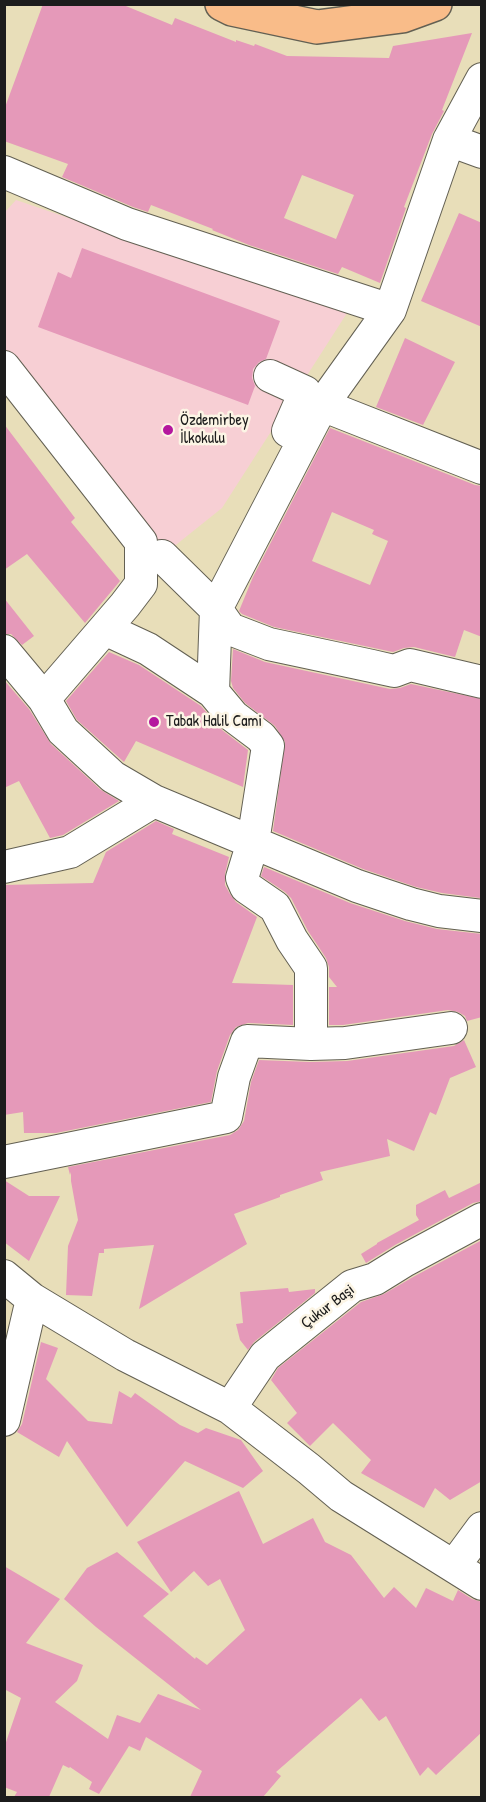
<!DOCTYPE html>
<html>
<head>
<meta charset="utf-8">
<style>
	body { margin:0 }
	#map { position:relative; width:486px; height:1802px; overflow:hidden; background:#e8deb9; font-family:"Patrick Hand",sans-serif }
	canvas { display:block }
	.frame { position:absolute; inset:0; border:6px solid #1c1c1c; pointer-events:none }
</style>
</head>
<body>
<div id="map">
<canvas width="486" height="1802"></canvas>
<div class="frame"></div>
</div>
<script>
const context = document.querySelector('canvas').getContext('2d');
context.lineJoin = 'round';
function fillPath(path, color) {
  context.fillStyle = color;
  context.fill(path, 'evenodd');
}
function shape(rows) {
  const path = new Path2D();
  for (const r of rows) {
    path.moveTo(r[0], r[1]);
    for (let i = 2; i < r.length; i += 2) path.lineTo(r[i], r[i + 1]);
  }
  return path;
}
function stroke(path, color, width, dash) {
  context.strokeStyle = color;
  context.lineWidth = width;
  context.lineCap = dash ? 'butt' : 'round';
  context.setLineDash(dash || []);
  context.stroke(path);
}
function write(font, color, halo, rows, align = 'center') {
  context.font = font + ' "Patrick Hand",sans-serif';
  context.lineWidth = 5;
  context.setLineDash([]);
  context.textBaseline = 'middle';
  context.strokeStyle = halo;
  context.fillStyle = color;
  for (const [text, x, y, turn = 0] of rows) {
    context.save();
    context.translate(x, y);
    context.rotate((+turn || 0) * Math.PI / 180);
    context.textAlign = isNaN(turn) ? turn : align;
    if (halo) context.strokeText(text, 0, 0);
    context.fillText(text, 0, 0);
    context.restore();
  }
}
fillPath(shape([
	[16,200,347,313,222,508,162,556,5,351,5,212]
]), '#f7cfd4');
fillPath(shape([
	[43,4,121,4,172,25,175,18,236,42,236,40,254,46,255,44,287,56,389,58,393,46,472,33,442,110,444,111,432,134,404,207,406,208,380,283,342,267,338,274,249,245,212,230,213,229,151,205,148,212,133,207,62,177,68,164,4,141,4,110],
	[302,175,354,195,336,239,284,218],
	[459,213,482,223,482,327,421,301],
	[82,248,280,321,266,359,259,362,253,369,252,378,255,386,248,405,38,327,58,272,71,278],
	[405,338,455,362,423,425,376,407],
	[4,424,75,518,71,522,120,581,85,623,27,554,4,570],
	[330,428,475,485,482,486,482,637,464,630,455,657,414,647,404,648,393,652,274,627,242,614,239,611,253,577],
	[332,512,374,530,372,534,388,541,370,585,312,561],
	[4,598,34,636,22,645,11,634,4,634],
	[233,649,265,662,390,689,400,688,411,684,482,699,482,889,480,898,442,893,416,887,363,869,273,831,285,742,275,726,245,703,233,688,231,681],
	[109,652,139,665,201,706,222,730,248,750,243,787,136,741,124,762,77,720,66,701],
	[4,680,29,709,51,744,101,790,119,801,63,835,50,838,19,781,4,788],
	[156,821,174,829,172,834,229,857,225,874,225,885,230,894,236,902,257,917,232,983,293,985,293,1025,248,1023,236,1027,230,1035,217,1071,211,1102,56,1133,24,1133,23,1112,4,1115,4,885,93,883,106,852],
	[264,867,350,903,405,921,437,929,482,934,482,1017,467,1021,465,1016,458,1012,448,1010,343,1025,329,1025,329,987,337,987,329,977,329,967,326,958,308,931,291,898,285,892,261,876],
	[464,1040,476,1067,450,1078,436,1115,430,1112,414,1151,387,1139,390,1156,320,1172,323,1180,280,1195,280,1197,234,1214,247,1244,139,1309,154,1245,104,1249,104,1253,99,1253,92,1296,66,1295,68,1246,78,1220,71,1181,71,1172,70,1175,68,1167,230,1135,238,1130,244,1121,251,1082,259,1060,310,1062,347,1061,454,1046],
	[4,1180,29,1196,60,1196,29,1261,4,1242],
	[482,1182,482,1201,473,1203,395,1245,366,1263,361,1254,377,1244,377,1243,419,1220,416,1215,416,1205,445,1190,449,1198],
	[482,1240,482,1481,450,1500,435,1488,424,1508,361,1473,371,1460,333,1423,310,1446,287,1423,297,1413,271,1380,278,1368,361,1302,384,1294,413,1277],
	[288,1288,289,1292,315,1289,315,1293,254,1342,248,1350,240,1340,236,1324,243,1323,240,1292],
	[41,1342,58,1348,46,1379,88,1421,112,1424,119,1391,131,1398,135,1393,180,1425,198,1433,206,1428,241,1440,263,1471,243,1488,185,1461,127,1527,67,1441,59,1457,17,1432,22,1424],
	[239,1491,263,1544,313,1518,325,1542,351,1555,384,1598,394,1587,416,1608,426,1588,453,1601,458,1590,472,1599,482,1602,482,1732,436,1775,428,1767,420,1776,386,1716,379,1721,361,1698,276,1772,281,1776,263,1797,190,1797,202,1771,146,1737,140,1751,129,1746,99,1794,89,1789,92,1782,70,1767,69,1768,63,1765,49,1797,14,1797,17,1792,4,1787,4,1748,21,1698,4,1689,4,1566,60,1599,26,1643,83,1665,77,1681,55,1702,108,1739,117,1715,140,1723,158,1694,201,1710,96,1627,64,1599,87,1568,117,1552,169,1594,143,1616,195,1659,196,1657,207,1665,245,1630,220,1579,208,1586,194,1571,171,1592,137,1542]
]), '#e599b9');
const minor = shape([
	[449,140,482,152],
	[4,172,127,224,390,310],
	[4,367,141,542,141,584,125,605,44,699],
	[270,376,305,392,288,431],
	[322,405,482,468],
	[162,556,216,609,230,629,269,644,372,666,394,671,410,665,482,682],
	[105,629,148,649,213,692,233,716,261,737,268,746,253,842,242,878,246,887,275,907,292,940,311,968,311,1044],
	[4,651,44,699,63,731,113,777,154,801,357,886,411,904,439,911,482,916],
	[213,692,216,609,322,405,390,310,449,140,482,79],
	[4,867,70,852,154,801],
	[4,1162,226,1117,234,1077,247,1041,311,1044,345,1043,451,1028],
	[4,1276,32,1299,125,1355,230,1408,309,1469,341,1496,482,1584],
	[230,1408,265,1356,352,1286,375,1279,404,1261,482,1219],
	[4,1420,32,1299],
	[454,1566,482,1528]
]);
const major = shape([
	[222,4,232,9,317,27,402,16,435,4]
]);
stroke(minor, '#636053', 34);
stroke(major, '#636053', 36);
stroke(minor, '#fff', 32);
stroke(major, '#f9bc89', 33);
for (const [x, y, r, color] of [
	[168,430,6,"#b5179e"],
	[154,722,6,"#b5179e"]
]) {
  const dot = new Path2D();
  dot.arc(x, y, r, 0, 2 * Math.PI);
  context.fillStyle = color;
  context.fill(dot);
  stroke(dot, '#fcf5e5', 2);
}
write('16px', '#1c1c1c', '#fcf5e5', [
	["Özdemirbey",180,421],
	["İlkokulu",180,439],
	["Tabak Halil Cami",166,722]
], 'left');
write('16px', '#1c1c1c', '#fcf5e5', [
	["Çukur Başi",328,1307,-37]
]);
</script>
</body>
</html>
